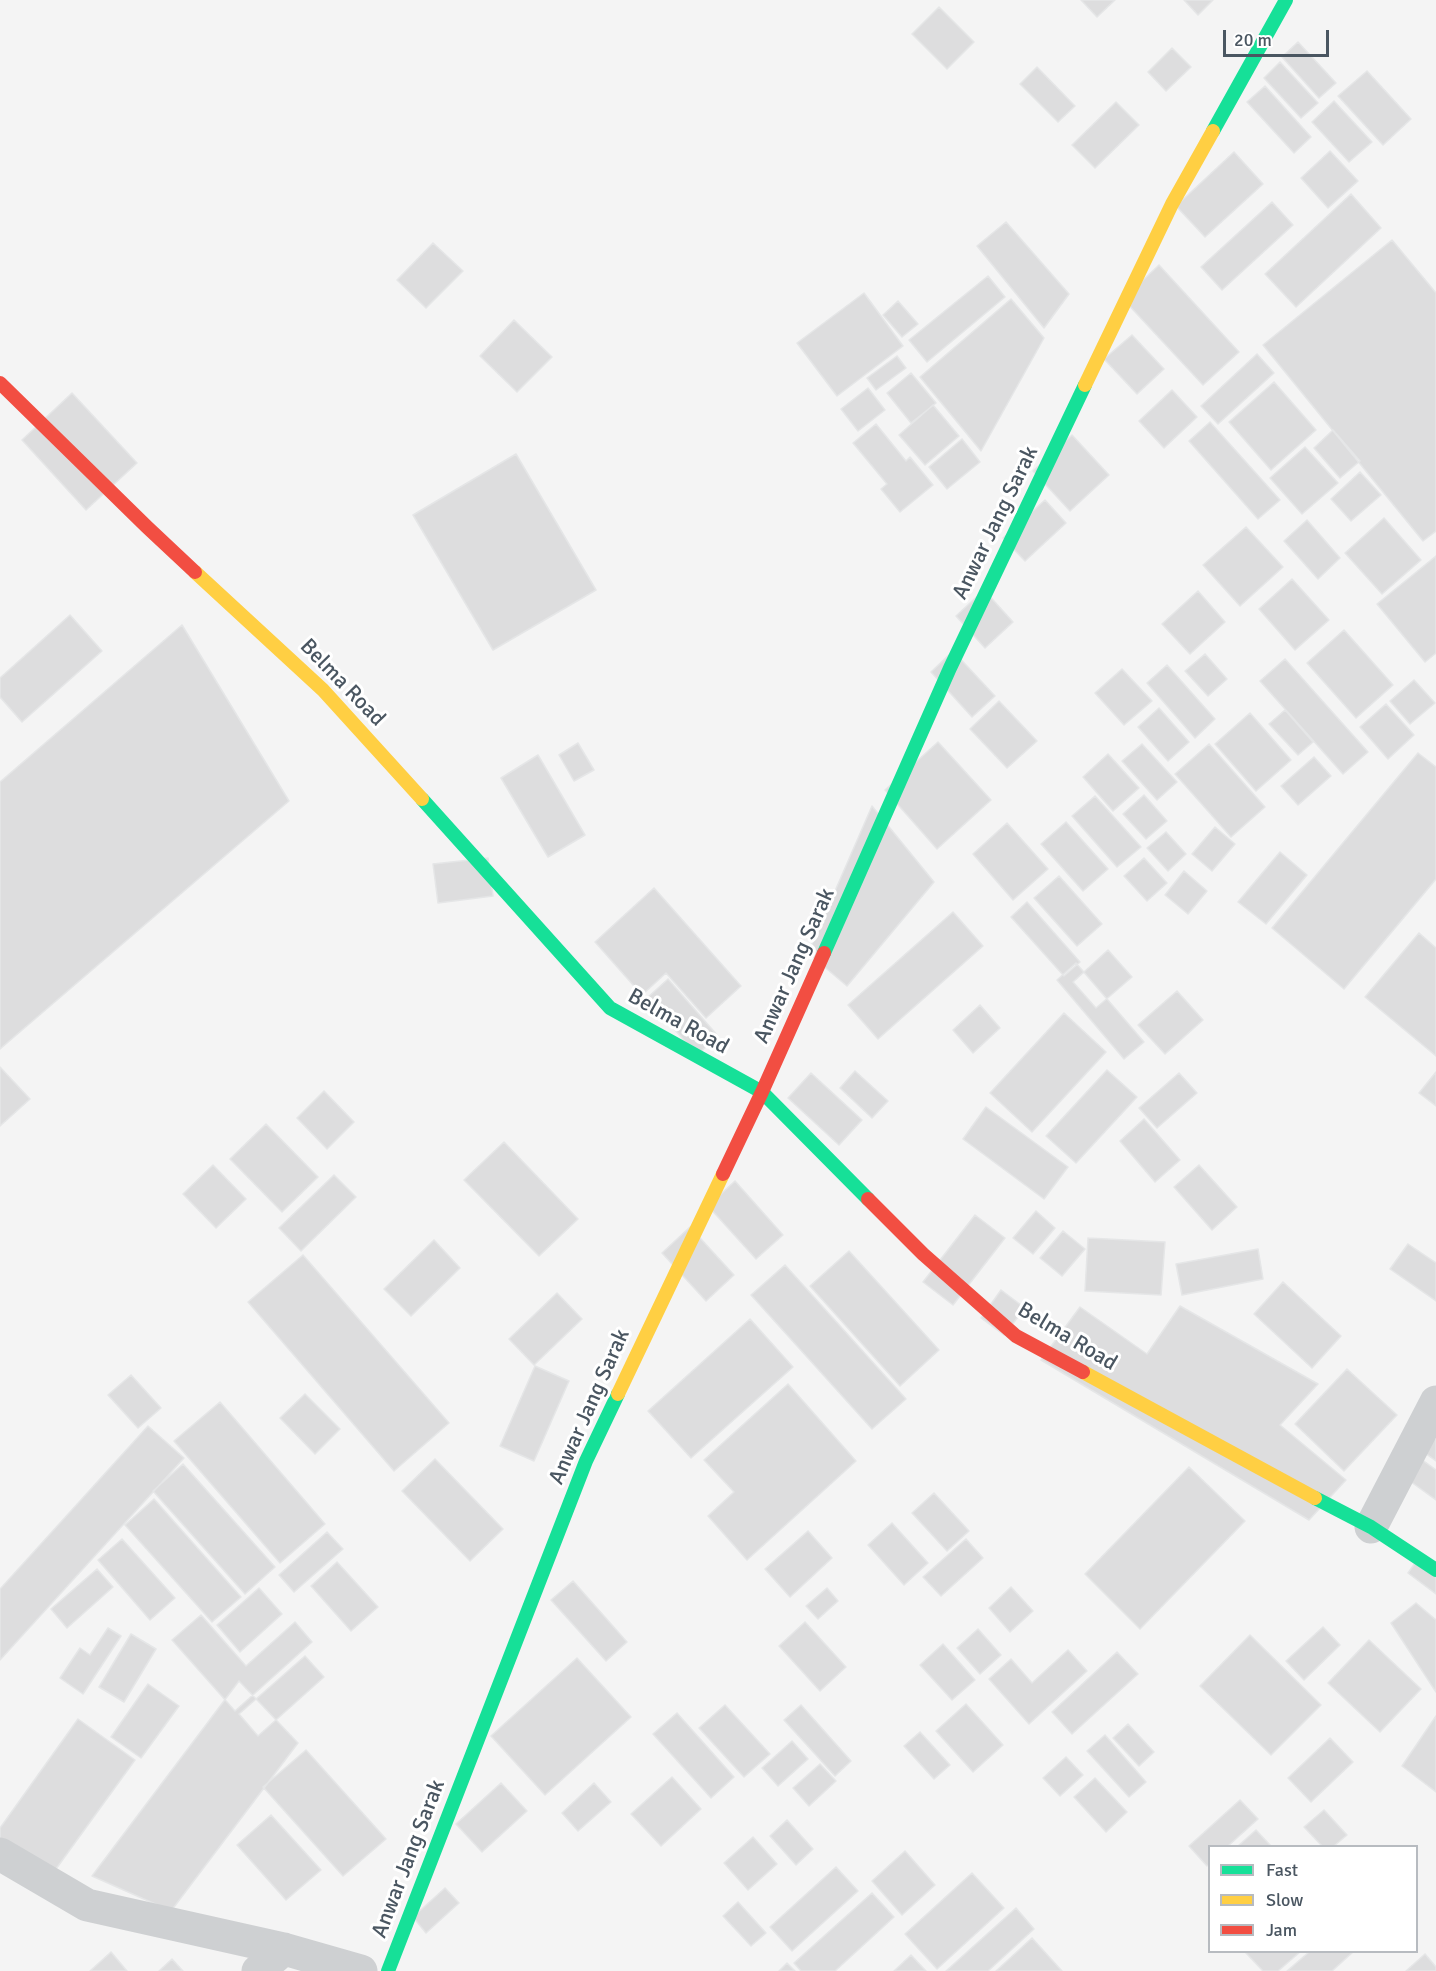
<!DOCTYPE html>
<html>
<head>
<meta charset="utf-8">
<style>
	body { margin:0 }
	#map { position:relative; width:1436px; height:1971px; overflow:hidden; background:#f4f4f4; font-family:Signika,sans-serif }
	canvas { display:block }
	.legend { position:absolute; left:1208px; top:1845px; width:210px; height:108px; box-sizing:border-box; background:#fff; border:2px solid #b7bbc0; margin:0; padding:8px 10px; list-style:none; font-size:18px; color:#4a5661 }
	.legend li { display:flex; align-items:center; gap:12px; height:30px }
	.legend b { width:30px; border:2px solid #b7bbc0 }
	.scale { position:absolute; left:1223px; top:30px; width:106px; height:27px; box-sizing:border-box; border:3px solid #4a5661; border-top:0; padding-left:8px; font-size:18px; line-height:21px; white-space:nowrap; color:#4a5661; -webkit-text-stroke:4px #fff; paint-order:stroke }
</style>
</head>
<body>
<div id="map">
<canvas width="1436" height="1971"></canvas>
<ul class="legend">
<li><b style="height:8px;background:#16e098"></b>Fast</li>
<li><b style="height:8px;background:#ffcf43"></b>Slow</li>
<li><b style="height:8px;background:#f24e42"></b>Jam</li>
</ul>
<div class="scale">20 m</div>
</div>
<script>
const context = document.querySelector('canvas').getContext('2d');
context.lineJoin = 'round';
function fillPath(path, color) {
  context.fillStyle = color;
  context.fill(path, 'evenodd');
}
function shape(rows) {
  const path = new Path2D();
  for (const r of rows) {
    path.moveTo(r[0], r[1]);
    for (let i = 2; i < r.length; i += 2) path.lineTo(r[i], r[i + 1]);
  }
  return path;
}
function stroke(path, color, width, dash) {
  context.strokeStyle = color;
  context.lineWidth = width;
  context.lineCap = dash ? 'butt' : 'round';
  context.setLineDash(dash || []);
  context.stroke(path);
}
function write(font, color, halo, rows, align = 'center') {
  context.font = font + ' Signika,sans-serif';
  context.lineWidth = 6;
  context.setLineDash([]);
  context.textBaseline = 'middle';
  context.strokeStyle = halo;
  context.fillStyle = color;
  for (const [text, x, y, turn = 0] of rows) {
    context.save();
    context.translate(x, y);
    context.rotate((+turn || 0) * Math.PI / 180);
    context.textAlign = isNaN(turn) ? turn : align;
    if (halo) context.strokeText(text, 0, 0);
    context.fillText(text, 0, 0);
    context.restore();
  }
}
const building = shape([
	[1081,0,1115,0,1097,17,1081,0],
	[1184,0,1213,0,1198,15,1184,0],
	[939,7,974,42,947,69,912,34,939,7],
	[1298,42,1336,83,1319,98,1282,57,1298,42],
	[1172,48,1191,67,1166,91,1148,72,1172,48],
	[1280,62,1318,103,1301,118,1264,78,1280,62],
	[1037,67,1075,106,1058,122,1020,84,1037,67],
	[1367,71,1411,119,1383,145,1338,96,1367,71],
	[1265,86,1311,137,1294,153,1247,102,1265,86],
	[1334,101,1372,142,1349,162,1312,122,1334,101],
	[1116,102,1139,125,1095,168,1072,145,1116,102],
	[1330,151,1358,181,1328,208,1301,178,1330,151],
	[1234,152,1263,184,1205,237,1176,206,1234,152],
	[1351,194,1381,228,1296,307,1265,274,1351,194],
	[1272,202,1293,225,1222,290,1201,267,1272,202],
	[1006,222,1069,294,1044,328,977,246,1006,222],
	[1392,240,1436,293,1436,531,1423,541,1263,345,1392,240],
	[433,243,463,271,426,308,397,280,433,243],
	[1159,265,1239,352,1203,385,1123,299,1159,265],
	[988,276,1005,297,927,362,909,340,988,276],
	[864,293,903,346,837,396,797,343,864,293],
	[1011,299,1044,338,981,451,920,377,1011,299],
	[898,301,918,324,902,337,883,315,898,301],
	[514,320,552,357,517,392,480,356,514,320],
	[1132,335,1164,369,1137,394,1104,359,1132,335],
	[1257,354,1274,373,1218,424,1201,406,1257,354],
	[897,356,906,368,876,390,867,378,897,356],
	[911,373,936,403,911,423,887,393,911,373],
	[1274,382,1316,430,1271,470,1229,422,1274,382],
	[868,388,885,410,858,431,841,409,868,388],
	[1172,390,1197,417,1164,448,1139,421,1172,390],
	[72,393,137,463,86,510,22,440,72,393],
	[933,405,959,436,925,465,899,435,933,405],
	[1210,422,1280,500,1258,519,1189,441,1210,422],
	[876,424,906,461,910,457,933,485,900,512,881,489,887,484,853,443,876,424],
	[1333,430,1360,461,1340,478,1314,448,1333,430],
	[1072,435,1109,475,1070,511,1033,471,1072,435],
	[962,439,980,462,947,489,929,467,962,439],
	[1305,447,1338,483,1302,514,1270,478,1305,447],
	[516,454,596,590,493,650,413,515,516,454],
	[1360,472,1381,495,1351,521,1331,499,1360,472],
	[1045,500,1066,523,1025,561,1003,538,1045,500],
	[1384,518,1421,560,1382,594,1345,553,1384,518],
	[1307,520,1340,558,1318,579,1284,541,1307,520],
	[1246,527,1283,567,1240,606,1203,565,1246,527],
	[1436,556,1436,653,1425,662,1377,604,1436,556],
	[1292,579,1329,620,1295,650,1259,609,1292,579],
	[984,590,1013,622,985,648,956,616,984,590],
	[1198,591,1225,622,1190,654,1162,624,1198,591],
	[70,615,102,651,22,722,0,697,0,678,70,615],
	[182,625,289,801,0,1049,0,782,182,625],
	[1344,630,1393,685,1356,718,1307,663,1344,630],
	[953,651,995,696,972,717,931,672,953,651],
	[1205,654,1227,679,1208,696,1185,671,1205,654],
	[1285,659,1368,752,1343,774,1260,681,1285,659],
	[1167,665,1215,719,1195,738,1147,683,1167,665],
	[1122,669,1152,701,1124,725,1095,693,1122,669],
	[1414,680,1435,703,1410,724,1390,701,1414,680],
	[999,701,1037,741,1007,768,970,729,999,701],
	[1386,704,1414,735,1388,759,1360,727,1386,704],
	[1159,708,1189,742,1168,761,1138,727,1159,708],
	[1285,710,1313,742,1298,755,1269,724,1285,710],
	[1250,713,1291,760,1256,791,1215,744,1250,713],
	[938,742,991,800,937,849,885,790,938,742],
	[578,743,594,770,574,781,559,755,578,743],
	[1142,744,1177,782,1157,800,1122,761,1142,744],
	[1209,744,1265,807,1231,837,1175,774,1209,744],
	[1418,753,1436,767,1436,879,1344,989,1272,928,1418,753],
	[1108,754,1139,788,1113,811,1083,777,1108,754],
	[538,755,585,835,548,857,501,778,538,755],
	[1314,757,1331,776,1298,805,1281,786,1314,757],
	[1144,795,1167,821,1146,839,1123,814,1144,795],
	[1095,796,1141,847,1117,867,1072,816,1095,796],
	[872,806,934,882,847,986,808,953,872,806],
	[1066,822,1108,869,1083,891,1041,844,1066,822],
	[1007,823,1048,869,1013,900,973,854,1007,823],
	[1215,827,1235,844,1212,871,1192,854,1215,827],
	[1166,832,1186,854,1168,871,1147,848,1166,832],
	[1280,852,1307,875,1266,924,1238,902,1280,852],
	[488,858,493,896,438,903,433,864,488,858],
	[1144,858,1167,883,1147,901,1124,876,1144,858],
	[1184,871,1207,891,1188,914,1165,895,1184,871],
	[1059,876,1102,924,1077,946,1034,898,1059,876],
	[654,888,741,986,706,1018,666,973,642,995,595,942,654,888],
	[1027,902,1080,962,1064,976,1011,917,1027,902],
	[953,912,983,946,878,1039,848,1005,953,912],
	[1419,933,1436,948,1436,1056,1365,997,1419,933],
	[1108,950,1132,977,1096,1008,1073,982,1108,950],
	[1076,963,1144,1042,1124,1059,1057,980,1076,963],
	[668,979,718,1036,697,1055,647,998,668,979],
	[1177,991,1203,1020,1165,1054,1138,1025,1177,991],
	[980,1005,1000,1028,973,1053,953,1030,980,1005],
	[1064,1013,1106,1052,1032,1132,990,1093,1064,1013],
	[0,1067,30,1099,0,1126,0,1067],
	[1107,1070,1137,1097,1076,1163,1046,1136,1107,1070],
	[855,1071,888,1101,872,1118,840,1088,855,1071],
	[1436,1072,1436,1106,1419,1093,1436,1072],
	[811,1073,862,1120,839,1145,788,1098,811,1073],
	[1179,1073,1197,1093,1157,1128,1139,1108,1179,1073],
	[324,1091,354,1122,327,1149,297,1118,324,1091],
	[986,1107,1068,1167,1044,1199,963,1139,986,1107],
	[1144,1119,1180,1160,1155,1182,1120,1141,1144,1119],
	[266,1124,318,1177,282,1212,230,1159,266,1124],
	[504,1142,578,1219,539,1256,464,1180,504,1142],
	[213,1165,246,1199,216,1228,183,1194,213,1165],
	[1199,1165,1237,1207,1212,1230,1174,1187,1199,1165],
	[334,1175,356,1197,301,1251,279,1228,334,1175],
	[735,1181,783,1235,756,1259,708,1206,735,1181],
	[1036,1211,1055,1228,1033,1254,1013,1238,1036,1211],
	[975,1215,1005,1238,953,1305,923,1282,975,1215],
	[690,1227,734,1275,706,1301,662,1253,690,1227],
	[1063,1231,1085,1249,1062,1276,1040,1258,1063,1231],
	[1088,1238,1165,1242,1161,1295,1085,1291,1088,1238],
	[434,1240,460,1268,411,1316,384,1289,434,1240],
	[1408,1244,1436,1263,1436,1301,1390,1269,1408,1244],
	[1258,1249,1263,1279,1182,1295,1176,1264,1258,1249],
	[849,1251,939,1350,900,1386,810,1286,849,1251],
	[303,1255,449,1423,394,1471,248,1302,303,1255],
	[785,1265,906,1399,872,1429,751,1295,785,1265],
	[1283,1282,1341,1336,1312,1368,1254,1314,1283,1282],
	[1001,1290,1025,1308,1004,1335,981,1318,1001,1290],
	[557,1293,582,1319,534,1365,509,1339,557,1293],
	[1180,1306,1318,1384,1280,1425,1346,1480,1309,1520,1041,1360,1080,1307,1147,1354,1180,1306],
	[750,1319,793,1367,691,1458,648,1411,750,1319],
	[535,1366,569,1381,534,1461,500,1446,535,1366],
	[1347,1369,1397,1415,1344,1471,1295,1424,1347,1369],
	[131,1375,161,1408,138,1428,108,1395,131,1375],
	[788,1384,856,1461,747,1560,708,1516,734,1492,704,1460,788,1384],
	[305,1394,340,1429,315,1454,280,1418,305,1394],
	[220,1402,325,1524,280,1563,174,1441,220,1402],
	[148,1426,184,1458,0,1660,0,1589,148,1426],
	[1428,1434,1436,1440,1436,1461,1418,1448,1428,1434],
	[1414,1454,1436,1470,1436,1500,1400,1474,1414,1454],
	[435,1459,503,1529,470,1561,402,1491,435,1459],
	[183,1464,275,1567,245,1594,153,1491,183,1464],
	[1189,1467,1245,1521,1140,1629,1085,1574,1189,1467],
	[934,1493,969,1531,947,1551,912,1513,934,1493],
	[154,1499,241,1597,212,1622,125,1525,154,1499],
	[892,1523,928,1563,904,1585,868,1545,892,1523],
	[808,1531,832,1558,790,1597,765,1569,808,1531],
	[327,1532,343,1549,294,1592,279,1575,327,1532],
	[122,1539,175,1598,150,1620,98,1560,122,1539],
	[966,1539,983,1558,941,1596,923,1577,966,1539],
	[1420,1556,1436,1568,1436,1594,1408,1573,1420,1556],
	[337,1562,378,1607,351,1631,311,1586,337,1562],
	[97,1569,113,1587,67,1628,51,1609,97,1569],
	[573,1581,627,1642,606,1661,551,1600,573,1581],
	[1011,1587,1033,1611,1010,1632,989,1608,1011,1587],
	[259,1588,282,1614,240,1652,217,1625,259,1588],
	[827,1588,838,1601,818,1619,806,1606,827,1588],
	[1416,1603,1436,1620,1436,1692,1391,1623,1416,1603],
	[201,1615,246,1666,295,1622,312,1642,235,1711,172,1640,201,1615],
	[805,1622,846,1667,820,1691,779,1646,805,1622],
	[1323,1627,1340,1645,1304,1680,1286,1661,1323,1627],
	[108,1628,121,1636,83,1694,60,1678,80,1648,90,1655,108,1628],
	[978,1629,1001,1655,980,1674,957,1648,978,1629],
	[131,1634,156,1649,124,1702,99,1687,131,1634],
	[1250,1635,1321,1705,1271,1755,1200,1686,1250,1635],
	[1369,1640,1421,1689,1380,1732,1328,1683,1369,1640],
	[943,1644,975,1680,952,1700,920,1665,943,1644],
	[1068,1650,1087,1671,1029,1724,989,1679,1011,1659,1032,1683,1068,1650],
	[1117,1652,1138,1674,1072,1734,1052,1712,1117,1652],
	[305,1656,324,1677,258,1736,239,1714,305,1656],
	[577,1658,631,1717,545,1795,491,1736,577,1658],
	[239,1681,298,1743,171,1911,92,1876,239,1681],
	[148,1684,179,1706,141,1758,111,1737,148,1684],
	[966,1704,1003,1745,973,1772,936,1731,966,1704],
	[725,1705,770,1754,744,1777,699,1728,725,1705],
	[801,1705,851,1761,835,1776,784,1720,801,1705],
	[677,1713,734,1777,711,1798,653,1734,677,1713],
	[1436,1716,1436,1792,1402,1766,1436,1716],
	[78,1719,135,1760,48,1880,0,1846,0,1828,78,1719],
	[1128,1724,1154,1752,1139,1766,1113,1738,1128,1724],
	[920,1732,950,1765,934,1779,904,1746,920,1732],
	[1105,1735,1146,1782,1129,1797,1087,1751,1105,1735],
	[1330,1738,1353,1762,1311,1802,1288,1778,1330,1738],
	[792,1741,808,1759,778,1786,762,1768,792,1741],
	[306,1750,386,1839,343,1876,263,1787,306,1750],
	[1066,1757,1083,1775,1060,1796,1043,1778,1066,1757],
	[820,1764,836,1781,809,1806,793,1788,820,1764],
	[672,1777,701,1809,661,1846,631,1814,672,1777],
	[1095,1778,1127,1812,1106,1832,1074,1797,1095,1778],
	[501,1783,527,1811,482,1852,456,1824,501,1783],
	[594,1783,611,1802,578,1831,562,1813,594,1783],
	[1240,1800,1258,1819,1228,1846,1210,1846,1210,1864,1207,1866,1189,1846,1240,1800],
	[1324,1810,1347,1835,1334,1846,1322,1846,1304,1827,1324,1810],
	[271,1815,321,1870,286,1900,237,1845,271,1815],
	[787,1820,813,1849,796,1865,770,1836,787,1820],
	[1256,1830,1271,1846,1238,1846,1256,1830],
	[753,1837,777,1864,748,1890,724,1863,753,1837],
	[905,1851,935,1885,902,1915,872,1881,905,1851],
	[836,1867,858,1891,792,1951,770,1927,836,1867],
	[972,1873,1004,1908,937,1969,905,1934,972,1873],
	[445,1888,459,1903,426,1933,413,1917,445,1888],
	[872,1893,894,1917,835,1971,801,1971,794,1963,872,1893],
	[738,1902,766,1933,751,1946,723,1916,738,1902],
	[1016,1908,1034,1929,988,1971,946,1971,1016,1908],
	[1032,1938,1062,1971,996,1971,1032,1938],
	[111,1952,127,1971,90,1971,111,1952],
	[1245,1952,1300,1952,1278,1971,1263,1971,1245,1952],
	[1309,1952,1353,1952,1332,1971,1287,1971,1309,1952],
	[1425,1954,1436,1967,1436,1971,1406,1971,1425,1954],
	[911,1955,926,1971,894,1971,911,1955],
	[172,1959,183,1971,159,1971,172,1959],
	[787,1963,795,1971,779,1971,787,1963]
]);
fillPath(building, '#ddddde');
stroke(building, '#e5e6e7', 1.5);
stroke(shape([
	[1371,1527,1436,1402],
	[0,1854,87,1905,284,1949,361,1971],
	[258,1971,284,1949]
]), '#ced0d2', 33);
stroke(shape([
	[1213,131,1286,0],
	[422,799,610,1008,762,1092,868,1199],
	[824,953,950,668,1085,385],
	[1315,1498,1371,1527,1436,1570],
	[388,1971,586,1461,618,1394]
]), '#16e098', 14);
stroke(shape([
	[1085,385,1172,204,1213,131],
	[195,572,323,690,422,799],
	[1083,1372,1315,1498],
	[618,1394,723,1174]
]), '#ffcf43', 14);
stroke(shape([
	[0,383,147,527,195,572],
	[723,1174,762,1092,824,953],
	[868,1199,923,1254,1016,1336,1083,1372]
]), '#f24e42', 14);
write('22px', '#4a5661', '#fff', [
	["Anwar Jang Sarak",996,523,-64],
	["Belma Road",342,683,46],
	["Anwar Jang Sarak",795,966,-66],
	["Belma Road",678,1022,29],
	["Belma Road",1067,1337,31],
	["Anwar Jang Sarak",590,1407,-66],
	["Anwar Jang Sarak",409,1859,-69]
]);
</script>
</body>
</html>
